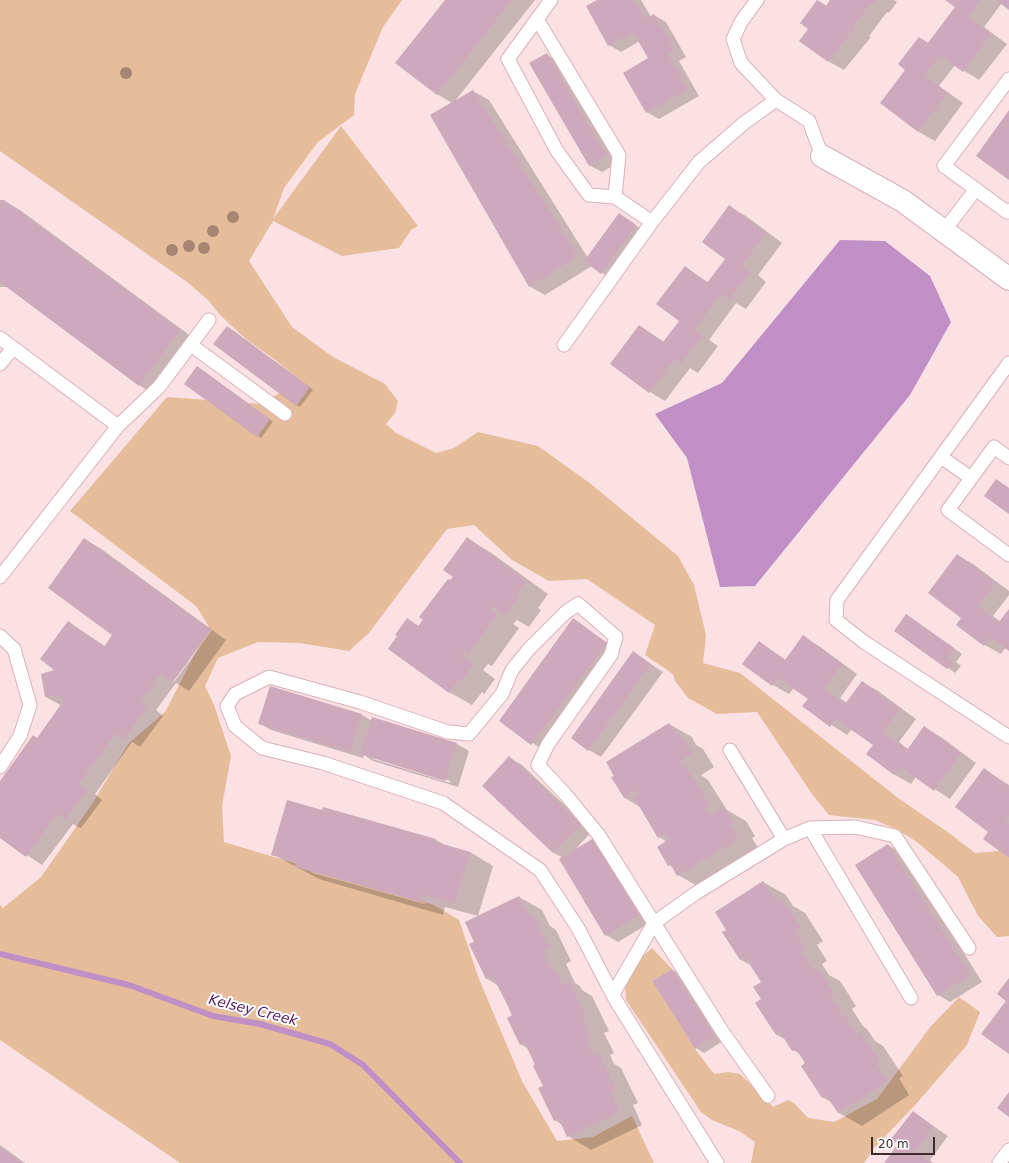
<!DOCTYPE html>
<html>
<head>
<meta charset="utf-8">
<style>
	body { margin:0 }
	#map { position:relative; width:1009px; height:1163px; overflow:hidden; background:#fbe1e3; font-family:"DejaVu Sans",sans-serif }
	canvas { display:block }
	.scale { position:absolute; left:871px; top:1137px; width:64px; height:18px; box-sizing:border-box; border:2px solid #3b2b2c; border-top:0; padding-left:5px; font-size:12px; line-height:14px; white-space:nowrap; color:#3b2b2c; -webkit-text-stroke:3px #fff; paint-order:stroke }
</style>
</head>
<body>
<div id="map">
<canvas width="1009" height="1163"></canvas>
<div class="scale">20 m</div>
</div>
<script>
const context = document.querySelector('canvas').getContext('2d');
context.lineJoin = 'round';
function fillPath(path, color) {
  context.fillStyle = color;
  context.fill(path, 'evenodd');
}
function shape(rows) {
  const path = new Path2D();
  for (const r of rows) {
    path.moveTo(r[0], r[1]);
    for (let i = 2; i < r.length; i += 2) path.lineTo(r[i], r[i + 1]);
  }
  return path;
}
function stroke(path, color, width, dash) {
  context.strokeStyle = color;
  context.lineWidth = width;
  context.lineCap = dash ? 'butt' : 'round';
  context.setLineDash(dash || []);
  context.stroke(path);
}
function write(font, color, halo, rows, align = 'center') {
  context.font = font + ' "DejaVu Sans",sans-serif';
  context.lineWidth = 4;
  context.setLineDash([]);
  context.textBaseline = 'middle';
  context.strokeStyle = halo;
  context.fillStyle = color;
  for (const [text, x, y, turn = 0] of rows) {
    context.save();
    context.translate(x, y);
    context.rotate((+turn || 0) * Math.PI / 180);
    context.textAlign = isNaN(turn) ? turn : align;
    if (halo) context.strokeText(text, 0, 0);
    context.fillText(text, 0, 0);
    context.restore();
  }
}
fillPath(shape([
	[0,0,402,0,383,27,355,94,354,115,318,142,284,188,273,219,341,126,418,226,411,230,399,248,342,256,273,221,249,261,292,327,333,357,385,384,398,401,395,413,386,424,396,433,436,453,454,448,478,432,538,446,591,484,678,556,694,585,706,635,703,663,740,673,898,798,949,833,975,853,1000,851,1009,858,1009,936,997,937,978,916,958,877,917,842,898,830,875,820,829,815,812,794,757,712,717,714,688,698,675,681,673,674,645,655,655,625,587,579,549,581,512,560,474,525,447,529,369,633,349,651,299,643,258,642,218,658,205,686,214,705,231,756,222,806,224,842,434,905,459,920,479,979,522,1081,557,1141,593,1137,632,1116,654,1163,180,1163,0,1040,0,905,3,908,41,877,92,804,128,744,165,712,209,627,196,606,70,511,167,397,262,404,300,380,274,359,247,340,221,316,208,300,187,282,0,151],
	[652,948,672,969,652,981,695,1049,714,1074,728,1072,740,1074,773,1107,788,1100,795,1104,808,1118,834,1122,877,1099,931,1026,959,997,980,1012,967,1045,916,1104,874,1148,864,1163,751,1163,755,1142,739,1131,712,1120,701,1112,626,1000,625,985,642,957]
]), '#e6bd9b');
fillPath(shape([
	[840,240,885,241,930,276,951,322,910,395,755,586,720,587,687,458,655,414,722,383]
]), '#bf8fc6');
fillPath(shape([
	[446,0,535,0,455,101,473,91,489,100,588,258,627,219,644,231,610,278,592,266,545,295,529,286,452,103,437,94],
	[599,0,641,0,651,17,654,15,666,22,686,57,679,61,699,96,659,119,647,112,650,58,640,41,621,52,609,45],
	[831,0,894,0,897,2,889,13,887,12,869,36,871,37,844,70,828,61,809,29,818,1,827,6],
	[947,0,1009,0,1009,8,1002,3,984,27,1007,44,979,80,955,65,939,86,963,103,935,141,919,132,881,103,907,70,919,38,928,43,956,7],
	[547,55,559,62,618,163,602,172,589,165],
	[0,201,4,201,20,210,196,340,155,395,139,385,7,287,0,287],
	[730,207,746,216,782,243,758,275,766,282,746,309,736,303,709,340,718,346,698,373,690,368,665,401,650,392,640,326,664,342,680,321,685,267,709,283,727,259],
	[231,329,313,390,300,407,297,405],
	[201,370,273,422,261,438,185,384],
	[84,539,100,548,211,629,172,682,174,682,212,630,226,640,189,691,176,683,156,710,163,716,140,747,132,742,95,794,102,800,81,828,73,824,42,865,0,837,0,782,37,739,62,706,46,697,57,670,68,622,105,646,114,634],
	[468,539,490,552,548,594,538,608,541,610,529,627,517,620,513,624,519,628,492,666,488,664,483,670,495,679,484,694,482,692,472,705,449,692,407,619,419,626,454,576],
	[957,555,973,564,1009,591,1009,595,993,616,1001,622,1009,611,1009,650,1006,647,1001,654,985,645,963,618],
	[573,620,618,650,544,751,500,720],
	[914,620,962,654,956,662,961,666,955,673,895,631],
	[803,637,819,646,857,674,840,698,847,703,862,682,878,691,916,719,899,742,908,749,925,728,941,737,976,763,950,799,916,777,911,784,895,775,867,754,874,745,852,729,847,735,803,706,809,699,794,688,789,694,773,685,759,642,786,660],
	[634,653,663,672,601,757,589,750],
	[270,687,362,715,372,721,372,718,457,744,469,751,458,787,373,761,364,755,363,758,271,730,259,723],
	[373,757,450,781,450,783,373,759],
	[669,724,692,737,696,745,703,749,714,767,701,775,708,780,727,810,746,821,755,836,752,838,761,852,701,888,678,875,674,868,669,865,667,842,659,837,640,807,625,798,613,778],
	[510,758,522,765,592,831,574,851,594,840,651,922,618,942,606,935,563,858,554,853,483,786],
	[984,769,1009,785,1009,857,990,832],
	[324,808,436,840,445,845,470,852,493,866,478,916,445,907,443,915,319,879,272,854,323,811],
	[310,870,425,903,425,904,313,873],
	[888,845,900,852,982,982,950,1002,938,995],
	[763,882,786,895,793,906,805,913,823,941,817,945,827,961,822,964,829,975,840,981,856,1006,852,1009,863,1026,867,1029,875,1041,883,1046,903,1076,899,1078,909,1095,862,1126,839,1113,833,1103,822,1097,801,1055,793,1050,786,1040,777,1035,756,1003,762,1000,762,982,752,966,741,960,723,933,728,930],
	[519,897,542,910,550,926,556,930,571,961,566,964,575,983,580,986,582,990,592,996,609,1031,604,1033,614,1053,610,1055,614,1064,621,1068,638,1103,633,1105,642,1125,591,1150,568,1136,562,1125,555,1120,544,1087,528,1048,520,1044,513,1016,497,985,486,978,475,943],
	[672,970,680,974,723,1041,704,1053,696,1048],
	[913,1112,948,1136,930,1160,933,1163,885,1163,900,1144],
	[0,1145,25,1163,0,1163]
]), '#0003');
stroke(shape([
	[0,954,129,985,213,1016,260,1024,330,1044,363,1065,460,1163]
]), '#bf8fc6', 6);
fillPath(shape([
	[445,0,512,0,437,95,395,63],
	[597,0,634,0,645,19,654,14,675,50,668,54,688,89,646,113,623,73,648,58,633,32,608,46,586,6],
	[817,0,826,6,830,0,876,0,873,5,871,3,853,26,855,27,828,62,799,41,808,29,800,23],
	[945,0,981,0,969,17,991,34,963,72,940,55,924,76,948,93,918,132,880,103,905,70,898,64,919,37,928,43,955,7],
	[996,0,1009,0,1009,10],
	[547,53,606,156,589,166,529,63],
	[473,90,578,256,529,287,430,115],
	[1009,110,1009,180,976,156],
	[0,200,4,200,180,330,139,386,0,282],
	[729,205,766,233,742,265,751,272,729,300,721,294,694,330,702,336,681,364,674,359,649,393,610,364,639,325,663,342,679,321,656,304,685,266,707,283,725,259,702,242],
	[619,213,636,225,601,274,584,261],
	[227,326,310,387,296,406,213,344],
	[197,366,270,419,257,437,184,384],
	[996,479,1009,488,1009,514,984,496],
	[467,537,526,581,516,594,519,596,505,615,494,606,491,610,497,615,468,654,465,651,461,656,473,665,461,682,458,680,449,693,388,649,397,636,395,635,407,618,418,626,423,620,419,617,448,579,450,580,453,577,443,570],
	[84,538,211,630,173,682,160,673,141,701,148,706,124,739,116,733,79,784,87,790,65,820,57,814,26,857,0,838,0,781,33,735,37,738,64,700,57,695,45,697,41,674,54,670,40,659,68,621,104,647,112,635,48,588],
	[957,554,996,583,978,606,999,622,1009,609,1009,651,990,637,984,646,956,625,961,618,928,593],
	[906,614,954,648,948,657,953,661,947,669,894,631],
	[573,618,607,643,531,745,499,721],
	[803,635,842,664,824,688,845,704,862,681,900,709,883,732,907,750,924,726,961,753,934,791,901,767,894,775,866,754,873,745,836,719,830,727,802,706,808,699,778,678,772,686,742,664,759,641,785,660],
	[633,651,651,664,588,751,571,738],
	[270,686,362,714,351,752,258,724],
	[372,717,457,743,445,781,360,754],
	[669,723,677,736,680,734,692,754,679,762,682,767,685,765,710,806,706,808,710,815,723,807,733,823,730,825,738,839,677,876,671,865,668,866,657,847,669,839,665,833,658,838,633,796,639,793,637,790,624,798,611,777,614,776,606,762],
	[509,756,581,824,553,853,482,786],
	[984,768,1009,787,1009,815,1005,821,1009,824,1009,858,983,839,988,832,955,807],
	[287,800,322,810,323,807,436,839,435,842,470,852,455,904,422,894,420,902,295,867,296,862,271,855],
	[594,838,640,915,605,936,559,859],
	[888,844,970,975,937,996,855,865],
	[763,881,777,902,782,899,801,928,795,932,805,948,800,951,813,970,817,967,834,993,830,996,843,1016,844,1014,857,1034,860,1031,880,1062,877,1065,887,1082,838,1113,826,1095,822,1098,801,1066,805,1063,796,1049,792,1051,780,1032,776,1035,755,1003,761,999,753,987,761,982,745,957,740,960,722,932,726,930,715,912],
	[519,896,530,917,533,916,549,948,543,951,554,973,557,972,563,985,570,982,587,1018,582,1020,591,1040,587,1042,594,1056,599,1054,616,1089,611,1092,620,1112,567,1137,559,1119,554,1121,538,1088,543,1086,533,1066,535,1064,524,1042,520,1045,507,1018,512,1015,502,993,492,976,486,979,469,944,474,942,465,922],
	[672,969,715,1036,695,1049,652,981],
	[1009,978,1009,1054,981,1034,1006,1001,997,994],
	[1009,1092,1009,1117,997,1108],
	[913,1111,933,1126,915,1151,931,1163,884,1163,898,1144,891,1139],
	[0,1147,22,1163,0,1163]
]), '#cda9bb');
const service = shape([
	[551,0,508,59,557,151,589,195,615,197,652,222,699,162,744,123,776,100],
	[757,0,741,22,733,39,741,63,776,100,809,121,822,156],
	[537,19,619,155,615,197],
	[1009,79,944,166,1007,212,1009,210],
	[944,231,976,189],
	[0,338,118,426,0,577],
	[191,345,285,414],
	[564,345,652,222],
	[1009,363,837,600,836,620,864,642,1009,737],
	[0,364,13,348],
	[118,426,159,387,209,320],
	[941,457,971,478],
	[1009,458,994,447,948,510,1009,555],
	[0,636,14,649,30,705,20,736,0,767],
	[730,750,784,839],
	[810,828,855,827,895,836,969,948],
	[613,994,654,923,696,893,784,839,810,828,911,998],
	[717,1163,615,999,578,928,540,870,443,803,323,763,262,748,235,726,227,706,235,694,269,677,360,702,448,732,469,734,502,694,512,670,529,649,566,612,578,604,616,637,611,655,548,744,538,765,566,795,598,834,722,1031,768,1096],
	[999,1163,1009,1150]
]);
const minor = shape([
	[822,156,903,201,1009,279]
]);
stroke(service, '#dab1b5', 15);
stroke(minor, '#dab1b5', 24);
stroke(service, '#fff', 13);
stroke(minor, '#fff', 22);
context.fillStyle = '#a68572';
for (const [x, y] of [
	[126,73],
	[233,217],
	[213,231],
	[189,246],
	[204,248],
	[172,250]
]) {
  context.beginPath();
  context.arc(x, y, 6, 0, 2 * Math.PI);
  context.fill();
}
write('italic 14px', '#551b5f', '#fff', [
	["Kelsey Creek",253,1011,14]
]);
</script>
</body>
</html>
